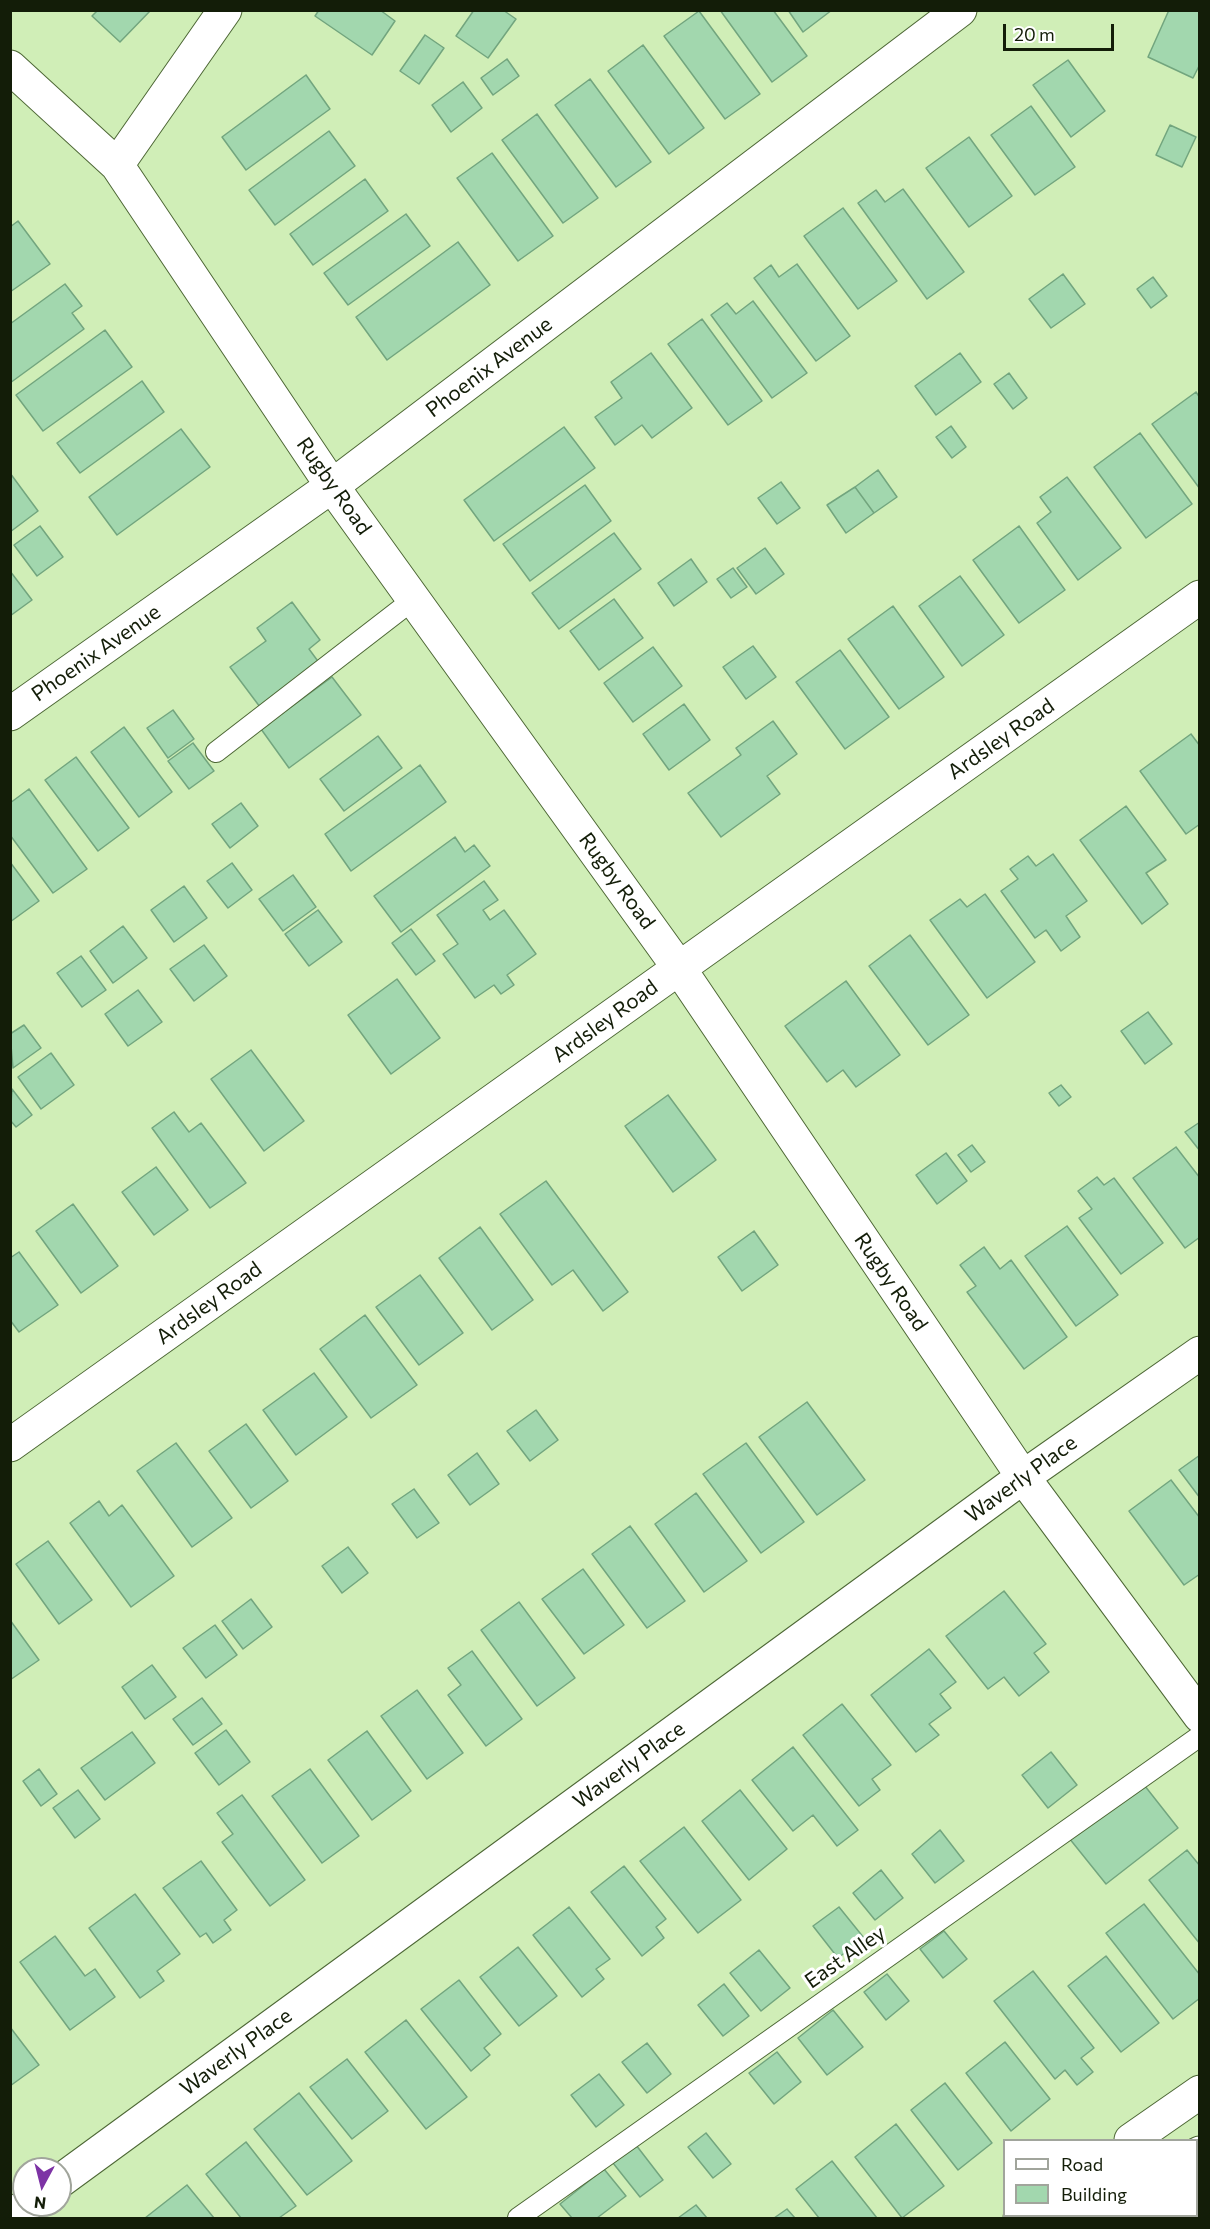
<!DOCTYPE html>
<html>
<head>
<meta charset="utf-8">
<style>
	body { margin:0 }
	#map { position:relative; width:1210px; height:2229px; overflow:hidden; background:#d0eeb7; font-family:Commissioner,sans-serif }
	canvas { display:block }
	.frame { position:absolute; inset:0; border:12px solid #131d08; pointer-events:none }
	.legend { position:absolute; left:1003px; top:2139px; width:195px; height:78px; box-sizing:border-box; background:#fff; border:2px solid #a1a59c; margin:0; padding:8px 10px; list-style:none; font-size:18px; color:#131d08 }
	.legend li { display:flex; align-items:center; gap:12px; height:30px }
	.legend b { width:30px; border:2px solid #a1a59c }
	.north { position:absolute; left:12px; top:2157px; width:60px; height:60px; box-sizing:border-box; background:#fff; border:2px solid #a1a59c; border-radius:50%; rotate:187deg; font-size:16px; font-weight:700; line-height:24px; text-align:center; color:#131d08 }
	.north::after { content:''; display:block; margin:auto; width:21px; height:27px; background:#7d33a5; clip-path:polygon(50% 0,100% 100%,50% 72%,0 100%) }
	.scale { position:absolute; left:1003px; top:24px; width:111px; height:27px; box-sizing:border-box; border:3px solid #131d08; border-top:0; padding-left:8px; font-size:18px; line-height:21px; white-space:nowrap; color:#131d08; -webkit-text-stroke:4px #fff; paint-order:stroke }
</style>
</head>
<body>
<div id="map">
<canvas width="1210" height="2229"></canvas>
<div class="frame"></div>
<ul class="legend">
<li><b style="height:8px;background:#fff"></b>Road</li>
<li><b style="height:16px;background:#a2d7ae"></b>Building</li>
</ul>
<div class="north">N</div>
<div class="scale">20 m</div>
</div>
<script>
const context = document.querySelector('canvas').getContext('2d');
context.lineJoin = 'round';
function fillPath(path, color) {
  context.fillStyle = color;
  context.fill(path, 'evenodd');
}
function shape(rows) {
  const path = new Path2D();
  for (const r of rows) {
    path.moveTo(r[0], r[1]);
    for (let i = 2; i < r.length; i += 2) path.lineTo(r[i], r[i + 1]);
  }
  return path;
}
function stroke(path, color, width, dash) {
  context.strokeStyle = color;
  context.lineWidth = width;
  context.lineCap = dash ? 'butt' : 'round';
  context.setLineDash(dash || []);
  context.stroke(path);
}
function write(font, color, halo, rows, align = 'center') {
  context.font = font + ' Commissioner,sans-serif';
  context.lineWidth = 6;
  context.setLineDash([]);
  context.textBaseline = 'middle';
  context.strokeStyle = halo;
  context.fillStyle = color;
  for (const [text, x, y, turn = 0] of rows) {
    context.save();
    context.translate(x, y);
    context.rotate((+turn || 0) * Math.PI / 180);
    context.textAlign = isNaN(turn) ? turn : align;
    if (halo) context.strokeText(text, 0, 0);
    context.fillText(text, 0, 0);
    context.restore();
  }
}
const building = shape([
	[98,10,151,10,120,42,92,16,98,10],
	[319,10,380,10,395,21,372,55,315,16,319,10],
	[474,10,503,10,516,19,488,58,456,36,474,10],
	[720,10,773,10,807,56,772,82,720,10],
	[788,10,832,10,803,32,788,10],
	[1169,10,1200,10,1200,64,1193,78,1148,57,1169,10],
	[699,11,760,94,725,119,664,36,699,11],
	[425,35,444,48,419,84,400,71,425,35],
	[643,45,704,128,669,154,608,71,643,45],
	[507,59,519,76,493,95,481,78,507,59],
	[1068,60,1105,111,1071,137,1033,85,1068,60],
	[306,75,330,109,246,170,222,137,306,75],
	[590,79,651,162,616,187,555,105,590,79],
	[463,82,482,108,451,132,432,105,463,82],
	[1031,106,1075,167,1035,195,991,135,1031,106],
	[537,114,598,198,563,223,502,140,537,114],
	[1170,125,1196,137,1182,167,1156,155,1170,125],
	[329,131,355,166,275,225,249,190,329,131],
	[969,137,1012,196,969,227,926,168,969,137],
	[492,153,553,236,518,261,457,178,492,153],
	[365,179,388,211,313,265,290,234,365,179],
	[903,189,964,272,927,299,858,203,876,190,885,202,903,189],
	[843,208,897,281,858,309,804,236,843,208],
	[406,214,430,246,348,305,324,273,406,214],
	[18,221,50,264,10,292,10,227,18,221],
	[458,242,490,285,387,360,356,317,458,242],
	[797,264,850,336,816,361,754,278,771,265,779,277,797,264],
	[1063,274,1085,304,1051,328,1029,299,1063,274],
	[1153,277,1167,296,1151,308,1137,289,1153,277],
	[65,284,82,306,72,313,84,329,10,383,10,324,65,284],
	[753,301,807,373,772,398,711,315,727,303,736,314,753,301],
	[702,319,762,401,728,425,668,344,702,319],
	[105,330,132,367,43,431,16,395,105,330],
	[651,353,692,408,652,438,642,425,615,445,595,417,622,398,611,382,651,353],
	[960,353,981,382,936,415,915,386,960,353],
	[1009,373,1027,398,1013,409,994,384,1009,373],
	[142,381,164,412,80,473,57,443,142,381],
	[1196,392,1200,398,1200,489,1152,424,1196,392],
	[951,426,966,447,952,458,936,437,951,426],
	[564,427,595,468,494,541,464,500,564,427],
	[181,429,210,467,117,535,89,497,181,429],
	[1140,433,1192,504,1146,538,1094,467,1140,433],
	[878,470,897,497,874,513,855,487,878,470],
	[10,473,38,511,10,532,10,473],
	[1067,477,1121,548,1078,580,1037,523,1051,512,1040,497,1067,477],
	[781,482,800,508,777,524,758,498,781,482],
	[585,485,611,521,530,581,503,544,585,485],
	[855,487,874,513,846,533,827,505,855,487],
	[40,526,63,557,37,576,14,545,40,526],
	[1019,526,1065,590,1019,623,973,560,1019,526],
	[614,533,641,569,559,629,532,593,614,533],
	[765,548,784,574,756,594,737,568,765,548],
	[691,559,707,582,674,606,658,583,691,559],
	[733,568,747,587,731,598,717,579,733,568],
	[10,571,32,600,10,616,10,571],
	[960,576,1004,635,962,666,919,606,960,576],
	[614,599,643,638,599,670,570,631,614,599],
	[292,602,320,640,309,649,320,664,260,707,230,667,266,641,257,628,292,602],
	[893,606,944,677,899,709,848,639,893,606],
	[753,646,776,677,746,699,723,667,753,646],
	[653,647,682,686,633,722,604,683,653,647],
	[840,650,889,717,845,749,796,682,840,650],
	[332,677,361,715,289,768,261,729,332,677],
	[684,704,710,740,669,770,643,734,684,704],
	[173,710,194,739,168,758,147,728,173,710],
	[773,721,797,754,767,776,780,794,721,837,688,793,741,755,736,748,773,721],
	[124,727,172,792,139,817,91,752,124,727],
	[1191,734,1200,746,1200,824,1186,834,1140,771,1191,734],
	[378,736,402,768,344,811,320,779,378,736],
	[193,743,214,771,189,789,168,761,193,743],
	[76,757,129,828,98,851,45,780,76,757],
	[420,765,446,802,351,871,325,834,420,765],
	[29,789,87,869,53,893,10,835,10,803,29,789],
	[241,803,258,826,230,848,212,824,241,803],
	[1126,806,1166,860,1146,873,1168,904,1142,924,1080,840,1126,806],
	[455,837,465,852,474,845,490,866,401,932,374,896,455,837],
	[1053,854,1087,901,1066,916,1080,937,1061,951,1046,930,1035,938,1001,891,1018,879,1010,869,1028,856,1036,866,1053,854],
	[10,862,39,901,10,922,10,862],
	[232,863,252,890,228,908,207,881,232,863],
	[293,875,316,907,283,931,259,899,293,875],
	[484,881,498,900,483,910,490,920,504,910,536,954,507,975,514,985,501,994,494,985,475,998,443,954,458,944,437,915,484,881],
	[184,886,207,918,174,942,151,910,184,886],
	[985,894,1035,962,987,998,930,920,960,899,967,907,985,894],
	[318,910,342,942,309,966,285,934,318,910],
	[123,926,147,958,113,983,90,951,123,926],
	[411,929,435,961,416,975,392,943,411,929],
	[910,935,969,1015,928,1045,869,966,910,935],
	[204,945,227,976,194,1001,170,969,204,945],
	[81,956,106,990,82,1007,57,973,81,956],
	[397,979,440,1038,391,1074,348,1015,397,979],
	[846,981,900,1055,856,1087,843,1070,827,1082,785,1026,846,981],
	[138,990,162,1022,128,1046,105,1014,138,990],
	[1148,1012,1172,1044,1145,1064,1121,1031,1148,1012],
	[24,1025,41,1048,13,1068,10,1034,24,1025],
	[251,1050,304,1121,264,1151,211,1079,251,1050],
	[51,1053,74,1085,41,1109,18,1077,51,1053],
	[1061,1085,1071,1097,1059,1106,1049,1093,1061,1085],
	[12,1089,32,1115,16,1127,10,1120,12,1089],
	[668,1095,716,1160,673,1192,625,1126,668,1095],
	[174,1112,189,1132,201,1123,246,1183,210,1208,152,1128,174,1112],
	[1200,1122,1200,1151,1185,1132,1200,1122],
	[972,1145,985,1162,971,1172,958,1155,972,1145],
	[1176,1147,1200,1178,1200,1237,1185,1248,1133,1178,1176,1147],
	[946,1153,967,1181,937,1204,916,1175,946,1153],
	[156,1167,188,1210,154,1235,122,1192,156,1167],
	[1097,1177,1104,1185,1114,1178,1163,1243,1121,1274,1079,1218,1092,1209,1078,1191,1097,1177],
	[546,1181,628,1292,603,1311,573,1270,552,1285,500,1214,546,1181],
	[73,1204,118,1266,81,1293,36,1231,73,1204],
	[1067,1226,1118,1295,1076,1326,1025,1256,1067,1226],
	[480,1227,533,1300,492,1330,439,1258,480,1227],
	[754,1231,778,1265,742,1291,718,1257,754,1231],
	[984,1247,1000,1269,1011,1260,1067,1337,1024,1369,967,1292,976,1286,960,1265,984,1247],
	[19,1252,58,1305,19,1332,10,1320,10,1258,19,1252],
	[420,1275,463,1333,419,1365,376,1307,420,1275],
	[365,1315,417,1385,371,1418,320,1349,365,1315],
	[314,1373,347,1417,296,1455,263,1410,314,1373],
	[807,1402,865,1480,817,1515,759,1437,807,1402],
	[536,1410,558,1440,530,1461,507,1431,536,1410],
	[246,1424,288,1481,251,1508,209,1451,246,1424],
	[176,1443,232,1518,192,1547,137,1471,176,1443],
	[746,1443,804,1522,761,1553,703,1474,746,1443],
	[477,1453,499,1484,470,1505,448,1475,477,1453],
	[1200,1455,1200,1498,1179,1470,1200,1455],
	[1171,1480,1200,1518,1200,1574,1184,1585,1129,1511,1171,1480],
	[414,1489,439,1523,417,1538,392,1504,414,1489],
	[696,1493,747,1561,704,1592,655,1524,696,1493],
	[99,1501,109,1516,122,1505,174,1576,131,1607,70,1523,99,1501],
	[630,1526,685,1601,647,1628,592,1554,630,1526],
	[48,1541,92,1600,59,1624,16,1564,48,1541],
	[348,1547,368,1573,342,1593,322,1566,348,1547],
	[583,1569,624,1625,584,1654,542,1599,583,1569],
	[1004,1591,1046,1644,1034,1653,1049,1672,1019,1696,1004,1677,988,1689,946,1636,1004,1591],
	[251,1599,272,1627,243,1649,222,1621,251,1599],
	[519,1602,575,1678,537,1706,481,1630,519,1602],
	[10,1620,39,1660,10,1680,10,1620],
	[215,1625,237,1655,206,1678,183,1648,215,1625],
	[929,1649,956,1682,940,1694,951,1708,929,1724,939,1735,916,1752,871,1695,929,1649],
	[472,1651,522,1719,486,1746,448,1695,461,1685,448,1668,472,1651],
	[152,1665,176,1697,145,1719,122,1687,152,1665],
	[417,1690,463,1753,427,1779,381,1716,417,1690],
	[202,1698,222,1724,193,1745,173,1719,202,1698],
	[842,1704,891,1765,872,1779,880,1790,859,1806,803,1735,842,1704],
	[226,1730,250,1762,219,1785,195,1753,226,1730],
	[367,1731,411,1791,372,1820,328,1760,367,1731],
	[132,1732,155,1763,105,1800,81,1768,132,1732],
	[793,1747,858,1830,837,1846,813,1815,793,1831,752,1780,793,1747],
	[1051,1752,1077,1785,1048,1808,1022,1775,1051,1752],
	[39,1769,57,1794,41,1806,23,1781,39,1769],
	[310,1769,359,1836,322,1863,272,1796,310,1769],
	[1141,1781,1178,1828,1106,1884,1069,1838,1141,1781],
	[78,1790,100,1819,75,1838,53,1808,78,1790],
	[740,1790,787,1849,749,1880,702,1821,740,1790],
	[242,1795,305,1880,270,1906,222,1842,233,1834,217,1813,242,1795],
	[684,1827,741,1900,698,1933,640,1861,684,1827],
	[940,1830,964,1861,935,1883,912,1854,940,1830],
	[1187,1850,1200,1866,1200,1944,1149,1880,1187,1850],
	[201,1861,237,1910,224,1920,231,1930,213,1943,206,1933,200,1937,163,1888,201,1861],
	[624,1866,666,1919,656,1927,664,1938,642,1956,591,1892,624,1866],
	[881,1870,903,1898,875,1920,853,1893,881,1870],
	[135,1894,180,1954,157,1971,164,1981,140,1998,89,1928,135,1894],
	[1144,1904,1200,1975,1200,1998,1173,2019,1106,1933,1144,1904],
	[569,1907,610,1959,596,1969,604,1979,582,1997,533,1935,569,1907],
	[839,1907,864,1938,838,1958,813,1926,839,1907],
	[944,1931,967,1959,943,1978,920,1949,944,1931],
	[55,1936,85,1976,95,1969,115,1997,70,2030,20,1962,55,1936],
	[518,1947,557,1996,519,2026,480,1977,518,1947],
	[759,1950,790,1988,761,2011,730,1973,759,1950],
	[1106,1956,1159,2023,1121,2052,1068,1986,1106,1956],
	[1033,1971,1094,2048,1081,2058,1093,2072,1077,2085,1065,2070,1055,2079,994,2001,1033,1971],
	[887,1974,909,2001,886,2020,864,1992,887,1974],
	[459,1980,501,2034,484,2048,490,2055,471,2071,421,2009,459,1980],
	[724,1984,749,2016,723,2036,698,2005,724,1984],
	[833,2010,863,2047,827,2075,798,2038,833,2010],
	[406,2020,467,2097,426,2129,365,2052,406,2020],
	[10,2027,39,2065,10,2086,10,2027],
	[1005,2042,1050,2099,1011,2131,966,2073,1005,2042],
	[647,2043,671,2074,647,2093,622,2062,647,2043],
	[777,2052,801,2082,774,2104,749,2073,777,2052],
	[347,2059,388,2111,352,2139,310,2087,347,2059],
	[599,2074,624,2105,596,2127,571,2095,599,2074],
	[945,2083,992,2143,958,2170,911,2110,945,2083],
	[299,2093,352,2161,307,2195,254,2129,299,2093],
	[896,2124,944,2186,902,2218,855,2157,896,2124],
	[706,2133,731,2164,713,2178,688,2147,706,2133],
	[246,2142,296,2206,279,2218,241,2218,206,2174,246,2142],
	[636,2145,663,2180,640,2197,613,2163,636,2145],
	[832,2161,877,2218,819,2218,796,2189,832,2161],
	[604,2169,626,2196,597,2218,572,2218,560,2204,604,2169],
	[187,2185,214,2218,145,2218,187,2185],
	[696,2205,707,2218,678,2218,696,2205],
	[787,2209,795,2218,774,2218,787,2209]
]);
fillPath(building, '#a2d7ae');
stroke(building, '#72a57e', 1.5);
const service = shape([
	[216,752,414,599],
	[518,2218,1200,1736]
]);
const minor = shape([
	[10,67,117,165,332,486,679,968,1023,1477,1200,1716],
	[117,165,225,10],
	[10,714,332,486,960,10],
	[10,1445,1200,597],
	[1131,2140,1200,2092],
	[1196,2155,1200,2153],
	[60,2181,1023,1477,1200,1353],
	[10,2217,27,2205],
	[1020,2218,1024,2216],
	[1107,2218,1111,2216]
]);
stroke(service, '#4d6735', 22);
stroke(minor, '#4d6735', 35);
stroke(service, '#fff', 20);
stroke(minor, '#fff', 33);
write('21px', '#131d08', '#fff', [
	["Phoenix Avenue",489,367,-37],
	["Rugby Road",334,486,55],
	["Phoenix Avenue",96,653,-35],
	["Ardsley Road",1001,739,-35],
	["Rugby Road",617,881,54],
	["Ardsley Road",605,1021,-36],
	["Rugby Road",891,1282,56],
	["Ardsley Road",209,1303,-36],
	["Waverly Place",1021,1479,-36],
	["Waverly Place",629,1765,-36],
	["East Alley",845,1957,-35],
	["Waverly Place",236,2052,-36]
]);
</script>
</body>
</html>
